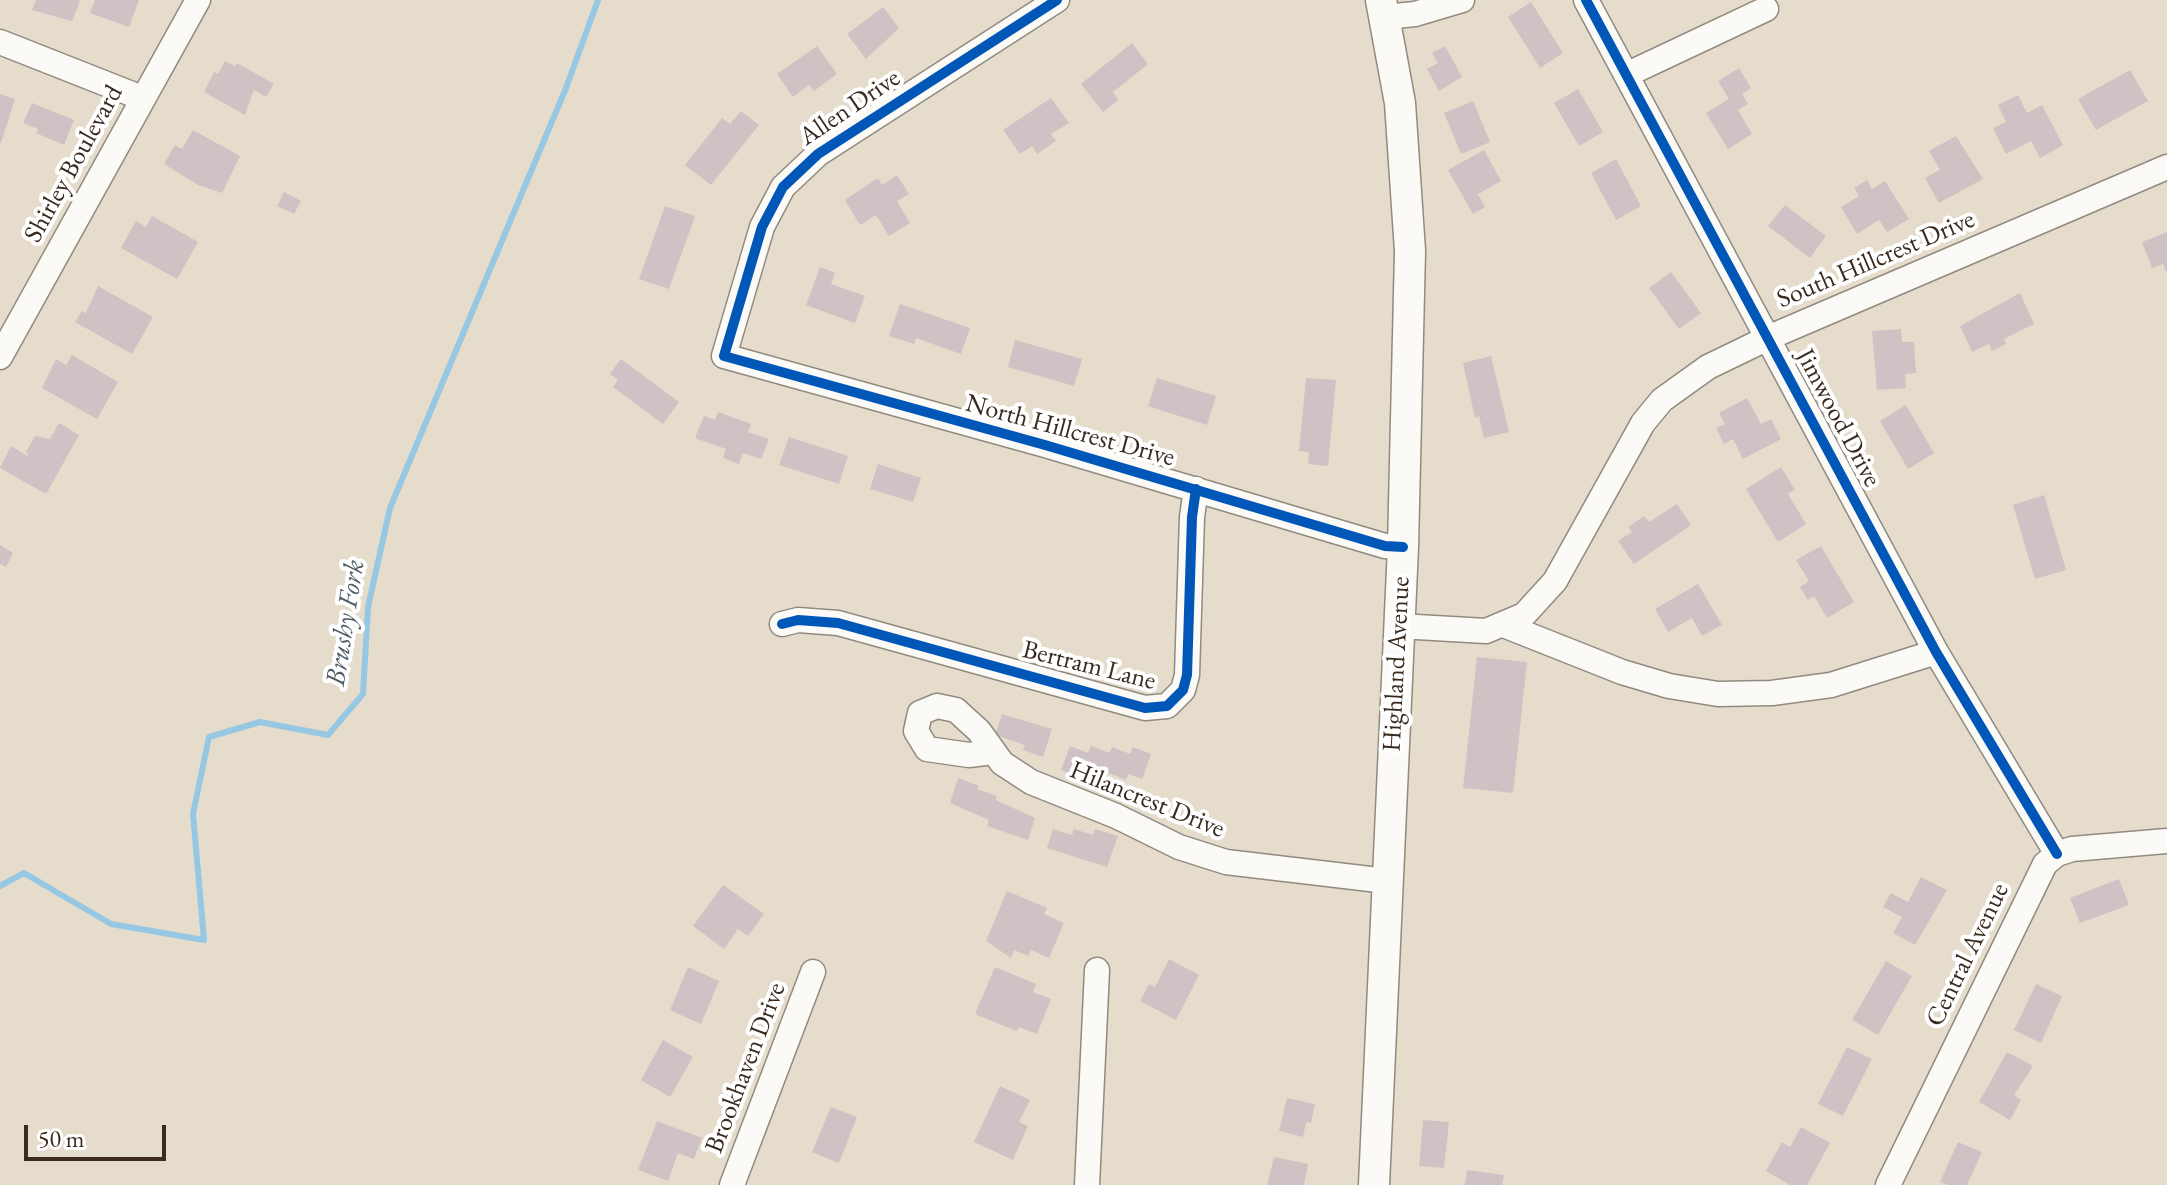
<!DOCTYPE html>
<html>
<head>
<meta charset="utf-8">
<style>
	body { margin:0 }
	#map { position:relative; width:2167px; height:1185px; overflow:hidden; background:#e6dccc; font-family:"EB Garamond",serif }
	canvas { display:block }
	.scale { position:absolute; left:24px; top:1125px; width:142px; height:36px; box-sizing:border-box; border:4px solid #3b2a1e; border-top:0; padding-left:10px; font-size:24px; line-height:28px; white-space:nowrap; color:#3b2a1e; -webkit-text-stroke:6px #fff; paint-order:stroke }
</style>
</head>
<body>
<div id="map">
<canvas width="2167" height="1185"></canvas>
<div class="scale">50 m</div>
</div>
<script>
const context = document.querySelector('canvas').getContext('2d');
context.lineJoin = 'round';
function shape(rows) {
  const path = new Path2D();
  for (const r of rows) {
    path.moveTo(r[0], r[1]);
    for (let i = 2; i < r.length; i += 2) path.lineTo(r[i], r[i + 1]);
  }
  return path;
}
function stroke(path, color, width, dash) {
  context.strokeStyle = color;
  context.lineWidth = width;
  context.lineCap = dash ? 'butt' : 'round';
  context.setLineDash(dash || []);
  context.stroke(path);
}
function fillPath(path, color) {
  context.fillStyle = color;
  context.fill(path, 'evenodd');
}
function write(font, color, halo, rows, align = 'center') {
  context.font = font + ' "EB Garamond",serif';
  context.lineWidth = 8;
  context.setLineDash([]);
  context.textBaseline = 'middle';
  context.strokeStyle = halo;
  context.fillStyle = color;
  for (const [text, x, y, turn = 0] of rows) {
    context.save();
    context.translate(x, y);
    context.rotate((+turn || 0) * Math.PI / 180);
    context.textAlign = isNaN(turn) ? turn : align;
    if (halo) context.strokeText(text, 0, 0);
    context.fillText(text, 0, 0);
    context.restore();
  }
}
stroke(shape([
	[0,886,24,873,111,924,204,940,193,814,209,737,260,722,328,735,363,694,368,607,390,508,566,88,598,0]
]), '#96c7e3', 6);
fillPath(shape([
	[36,0,77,0,80,1,72,21,32,10],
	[95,0,139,0,129,27,90,13],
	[1531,2,1563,53,1540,68,1508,17],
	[883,7,899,28,866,59,847,34],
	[1132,43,1148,64,1113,92,1118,100,1103,112,1081,84],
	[817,46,837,74,814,91,809,85,793,97,777,74],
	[1445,46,1462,77,1439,91,1427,69,1438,63,1432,53],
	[225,61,235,66,237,63,274,84,266,97,254,90,245,115,204,92,214,72,218,74],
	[1739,68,1751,88,1742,94,1748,104,1738,110,1752,134,1728,149,1706,113,1729,99,1718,81],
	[2130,70,2148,101,2096,130,2078,99],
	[1578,89,1603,132,1579,146,1554,103],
	[0,94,15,99,1,143,0,143],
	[2018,95,2027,113,2042,105,2063,145,2040,158,2031,141,2006,154,1993,128,2006,122,1998,105],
	[1051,98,1069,123,1051,134,1056,141,1037,154,1032,146,1020,154,1003,130],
	[1473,101,1490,142,1461,154,1444,113],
	[32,103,74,120,64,145,36,133,38,129,23,123],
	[741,111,759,125,711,185,685,165,722,118,730,124],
	[193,130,240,156,222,193,198,185,164,164,175,145,182,149],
	[1956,136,1983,179,1939,203,1925,178,1940,170,1929,151],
	[1484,150,1501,181,1478,194,1485,207,1473,214,1448,170],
	[1616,159,1641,206,1616,220,1591,173],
	[897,175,909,194,897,201,910,223,889,236,876,215,860,225,845,200,878,178,882,185],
	[1867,180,1872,189,1885,181,1909,219,1887,232,1879,220,1857,234,1841,207,1859,196,1854,188],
	[284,192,301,201,294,214,277,206],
	[1785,205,1826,236,1810,258,1768,226],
	[665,206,695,216,669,289,639,279],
	[152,216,198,242,177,279,121,248,136,221,146,227],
	[2167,232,2167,274,2163,264,2152,268,2142,242],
	[820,267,835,273,831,284,865,296,855,323,806,305],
	[1671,272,1701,313,1679,329,1649,288],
	[98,286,153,317,132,354,75,322,82,311,86,313],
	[2020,293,2034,324,2004,339,2006,344,1992,351,1989,344,1972,352,1960,326],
	[900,304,970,328,961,354,916,338,914,344,889,336],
	[1901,329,1902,342,1914,342,1916,373,1905,374,1906,388,1877,390,1872,331],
	[1015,340,1082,359,1074,386,1008,367],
	[72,355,118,382,97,419,42,388,56,359,66,365],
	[1491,356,1509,432,1484,438,1479,416,1475,418,1463,363],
	[621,359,679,402,663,424,613,387,618,380,610,374],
	[1157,378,1216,396,1207,425,1148,406],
	[1306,378,1336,380,1328,466,1308,464,1309,452,1299,451],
	[1747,398,1761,424,1771,419,1781,439,1743,459,1733,439,1724,444,1716,428,1725,424,1719,413],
	[1906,405,1934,453,1908,469,1880,421],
	[718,412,751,424,748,432,769,439,761,459,743,453,739,464,723,458,726,449,695,438,704,416,715,420],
	[59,423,79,435,46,494,0,468,11,446,29,457,26,452,35,436,50,439],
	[789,437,848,456,839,484,779,465],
	[878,464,921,478,913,502,870,489],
	[1781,467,1795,490,1788,494,1806,524,1778,542,1746,489],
	[2044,495,2066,570,2035,579,2013,505],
	[1677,504,1691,525,1634,564,1618,541,1632,532,1628,527,1644,516,1649,522],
	[0,545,13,553,6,567,0,564],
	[1821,546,1854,602,1827,618,1814,596,1808,600,1800,587,1809,581,1796,560],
	[1698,584,1722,625,1702,636,1692,618,1668,632,1655,609],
	[1477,657,1527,662,1513,793,1463,788],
	[1002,714,1052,729,1043,757,1023,750,1025,745,995,735],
	[1070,746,1088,753,1091,746,1110,753,1112,747,1130,754,1133,747,1151,754,1142,779,1128,774,1126,780,1106,772,1103,779,1086,772,1083,779,1061,770],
	[958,778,979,786,977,789,997,796,996,800,1035,818,1028,840,987,826,989,820,950,803],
	[1053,829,1072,835,1074,829,1093,835,1095,829,1118,836,1107,867,1047,848],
	[1921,877,1947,890,1915,945,1893,933,1902,917,1883,907,1891,893,1908,902],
	[2119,879,2129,905,2080,923,2070,898],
	[723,885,764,914,748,936,738,929,724,949,693,926],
	[1007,891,1047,908,1044,914,1064,923,1049,958,1031,950,1028,956,1014,950,1011,958,986,941],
	[1169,959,1199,975,1176,1020,1140,1001,1149,984,1155,987],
	[1886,961,1912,976,1878,1035,1852,1020],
	[688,967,719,981,701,1024,670,1010],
	[995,967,1036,984,1033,992,1051,999,1037,1034,1019,1027,1017,1031,975,1014],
	[2036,984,2062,996,2041,1043,2014,1030],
	[663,1040,693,1057,670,1097,641,1080],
	[1847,1047,1872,1059,1843,1116,1818,1104],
	[2007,1052,2033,1066,2014,1095,2021,1100,2010,1120,1979,1102],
	[1000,1086,1030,1100,1019,1122,1028,1126,1013,1160,974,1142],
	[1287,1098,1315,1104,1311,1123,1306,1122,1303,1137,1279,1131],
	[831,1107,857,1117,839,1163,812,1152],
	[1423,1120,1449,1122,1444,1168,1419,1166],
	[657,1121,702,1138,694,1159,678,1153,668,1181,638,1170],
	[1801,1127,1830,1143,1807,1185,1790,1185,1766,1171,1782,1142,1790,1147],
	[1958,1142,1982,1152,1967,1185,1948,1185,1940,1182],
	[1274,1157,1308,1164,1304,1185,1267,1185],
	[1467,1170,1504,1175,1502,1185,1465,1185]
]), '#cec2c4');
const minor = shape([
	[1057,0,818,154,783,187,762,227,724,356,1045,445,1385,546,1403,547],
	[1586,0,1936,652,2057,854],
	[1385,17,1415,14,1462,0],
	[0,42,142,98],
	[1628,74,1766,9],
	[0,357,198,0],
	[782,624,798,620,838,623,1145,708,1167,706,1183,690,1187,675,1192,517,1196,489],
	[1399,626,1486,631,1524,615,1555,581,1643,423,1662,400,1708,367,1770,337,2167,167],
	[1506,626,1622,672,1669,686,1718,694,1772,693,1831,685,1936,652],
	[992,752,969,755,927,749,916,731,920,713,937,706,956,710,979,731,1002,763,1031,782,1116,816,1179,847,1226,862,1387,881],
	[732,1185,813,972],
	[1087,1185,1097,970],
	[1888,1185,2045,864,2057,854,2072,849,2167,841]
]);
const major = shape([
	[1374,1185,1403,547,1410,251,1400,103,1381,0]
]);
stroke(minor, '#918a7f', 27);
stroke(major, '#918a7f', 33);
stroke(minor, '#fbfaf7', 24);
stroke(major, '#fbfaf7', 30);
stroke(shape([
	[1057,0,818,154,783,187,762,227,724,356,1045,445,1385,546,1403,547],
	[1586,0,1936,652,2057,854],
	[782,624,798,620,838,623,1145,708,1167,706,1183,690,1187,675,1192,517,1196,489]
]), '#0057b8', 10);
write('26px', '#3b2a1e', '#fff', [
	["Allen Drive",850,108,-34],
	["Shirley Boulevard",74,164,-61],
	["South Hillcrest Drive",1876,260,-23],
	["Jimwood Drive",1838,418,62],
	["North Hillcrest Drive",1070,431,15],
	["Highland Avenue",1397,664,-87],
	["Bertram Lane",1089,666,14],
	["Hilancrest Drive",1147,800,22],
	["Central Avenue",1968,955,-64],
	["Brookhaven Drive",746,1068,-69]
]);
write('italic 28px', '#4f5e66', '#fff', [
	["Brushy Fork",346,623,-81]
]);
</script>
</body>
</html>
